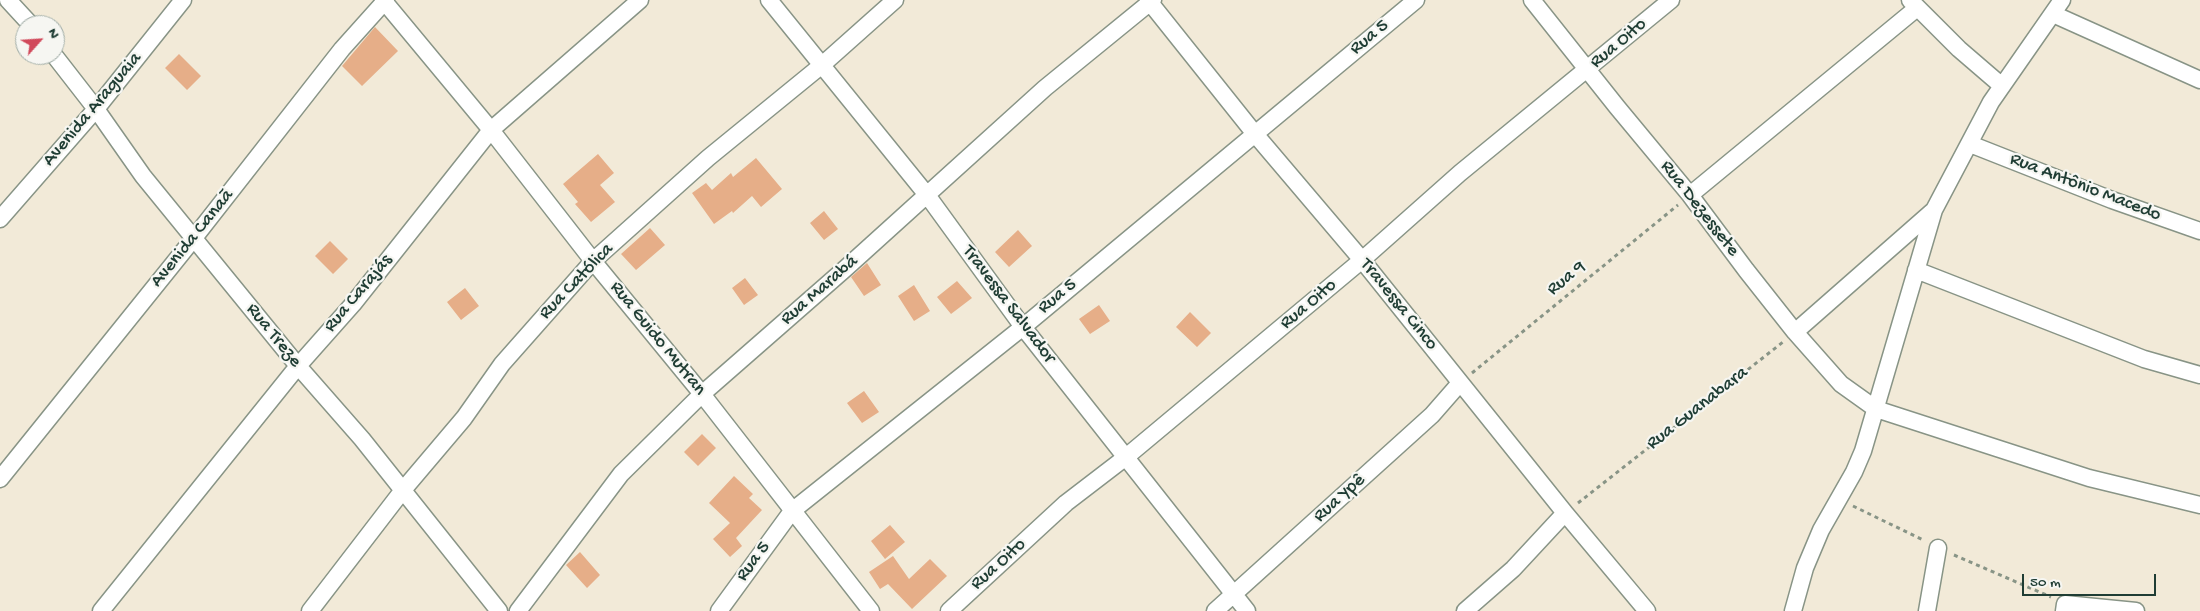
<!DOCTYPE html>
<html>
<head>
<meta charset="utf-8">
<style>
	body { margin:0 }
	#map { position:relative; width:2200px; height:611px; overflow:hidden; background:#f2ead8; font-family:"Gochi Hand",sans-serif }
	canvas { display:block }
	.north { position:absolute; left:15px; top:15px; width:50px; height:50px; box-sizing:border-box; background:#f6f6f2; border:1px solid #a0aca6; border-radius:50%; rotate:64deg; font-size:14px; font-weight:700; line-height:20px; text-align:center; color:#1f3d34 }
	.north::after { content:''; display:block; margin:auto; width:18px; height:22px; background:#d1495b; clip-path:polygon(50% 0,100% 100%,50% 72%,0 100%) }
	.scale { position:absolute; left:2022px; top:574px; width:134px; height:22px; box-sizing:border-box; border:2px solid #1f3d34; border-top:0; padding-left:6px; font-size:15px; line-height:18px; white-space:nowrap; color:#1f3d34; -webkit-text-stroke:4px #f6f6f2; paint-order:stroke }
</style>
</head>
<body>
<div id="map">
<canvas width="2200" height="611"></canvas>
<div class="north">N</div>
<div class="scale">50 m</div>
</div>
<script>
const context = document.querySelector('canvas').getContext('2d');
context.lineJoin = 'round';
function fillPath(path, color) {
  context.fillStyle = color;
  context.fill(path, 'evenodd');
}
function shape(rows) {
  const path = new Path2D();
  for (const r of rows) {
    path.moveTo(r[0], r[1]);
    for (let i = 2; i < r.length; i += 2) path.lineTo(r[i], r[i + 1]);
  }
  return path;
}
function stroke(path, color, width, dash) {
  context.strokeStyle = color;
  context.lineWidth = width;
  context.lineCap = dash ? 'butt' : 'round';
  context.setLineDash(dash || []);
  context.stroke(path);
}
function write(font, color, halo, rows, align = 'center') {
  context.font = font + ' "Gochi Hand",sans-serif';
  context.lineWidth = 4.5;
  context.setLineDash([]);
  context.textBaseline = 'middle';
  context.strokeStyle = halo;
  context.fillStyle = color;
  for (const [text, x, y, turn = 0] of rows) {
    context.save();
    context.translate(x, y);
    context.rotate((+turn || 0) * Math.PI / 180);
    context.textAlign = isNaN(turn) ? turn : align;
    if (halo) context.strokeText(text, 0, 0);
    context.fillText(text, 0, 0);
    context.restore();
  }
}
fillPath(shape([
	[375,27,398,51,362,86,342,66],
	[179,54,201,76,187,90,165,68],
	[598,154,614,173,600,185,615,202,591,222,575,204,578,202,563,184],
	[756,158,782,189,761,207,752,196,733,213,732,211,714,224,692,193,706,183,712,190,731,173,733,177],
	[824,211,838,229,824,240,810,223],
	[650,228,665,245,636,270,621,254],
	[1018,230,1032,246,1009,267,995,252],
	[330,241,348,259,333,274,315,256],
	[867,263,881,285,864,296,851,277],
	[745,278,758,295,744,305,732,288],
	[957,281,972,298,951,314,937,297],
	[914,285,930,311,914,321,898,296],
	[465,288,479,306,461,320,447,302],
	[1099,305,1110,321,1090,334,1079,319],
	[1190,312,1211,333,1197,347,1176,327],
	[864,391,879,412,862,423,847,403],
	[702,434,716,448,698,466,684,452],
	[734,476,753,494,749,498,762,510,736,538,742,546,730,557,713,539,730,523,709,503],
	[890,525,905,542,885,559,871,541],
	[580,552,600,575,587,588,566,565],
	[893,556,909,579,930,559,947,576,912,609,888,584,880,589,869,572]
]), '#e6ae88');
const minor = shape([
	[8,0,31,25],
	[383,0,491,130,593,261,702,394,871,611],
	[769,0,927,195,1023,327,1247,611],
	[1148,0,1255,134,1362,260,1565,513,1647,611],
	[1532,0,1617,107,1690,195,1746,270,1795,332,1841,384,1876,409,2089,478,2200,505],
	[1910,0,1959,49,2002,86],
	[2053,14,2200,80],
	[54,55,96,109,143,176,298,366,362,439,499,611],
	[1970,144,2112,200,2200,231],
	[1690,195,1917,8],
	[0,219,96,109,183,0],
	[1916,270,2144,359,2200,375],
	[1795,332,1934,210],
	[0,479,194,238,342,49,386,0],
	[101,611,298,366,353,304,491,130,640,0],
	[310,611,403,490,464,418,502,364,593,261,708,158,822,65,895,0],
	[518,611,621,474,702,394,846,268,1045,88,1153,0],
	[719,611,792,511,1023,327,1416,0],
	[949,611,1066,503,1126,457,1362,260,1460,173,1671,0],
	[1215,611,1432,415,1460,383],
	[1465,611,1513,569,1565,513],
	[1793,611,1805,568,1821,530,1854,472,1863,451,1934,210,1991,102,2062,0],
	[1927,611,1938,548],
	[2064,611,2065,604,2136,611]
]);
stroke(minor, '#889486', 19);
stroke(shape([
	[1472,373,1678,205],
	[1578,503,1783,342],
	[1853,506,1923,540],
	[1954,555,2051,597]
]), '#889486', 3, [4, 4]);
stroke(minor, '#fff', 16);
write('19px', '#1f3d34', '#f6f6f2', [
	["Rua 5",1370,38,-40],
	["Rua Oito",1619,44,-40],
	["Avenida Araguaia",93,110,-50],
	["Rua Antônio Macedo",2085,188,21],
	["Rua Dezessete",1699,209,52],
	["Avenida Canaã",193,239,-51],
	["Rua 9",1567,279,-39],
	["Rua Católica",577,282,-46],
	["Rua Marabá",820,291,-41],
	["Rua Carajás",359,294,-50],
	["Rua 5",1058,297,-40],
	["Travessa Salvador",1008,305,53],
	["Rua Oito",1309,305,-40],
	["Travessa Cinco",1398,305,51],
	["Rua Treze",273,336,51],
	["Rua Guido Mutran",657,339,51],
	["Rua Guanabara",1698,409,-38],
	["Rua Ypê",1340,499,-42],
	["Rua 5",754,562,-54],
	["Rua Oito",999,565,-42]
]);
</script>
</body>
</html>
